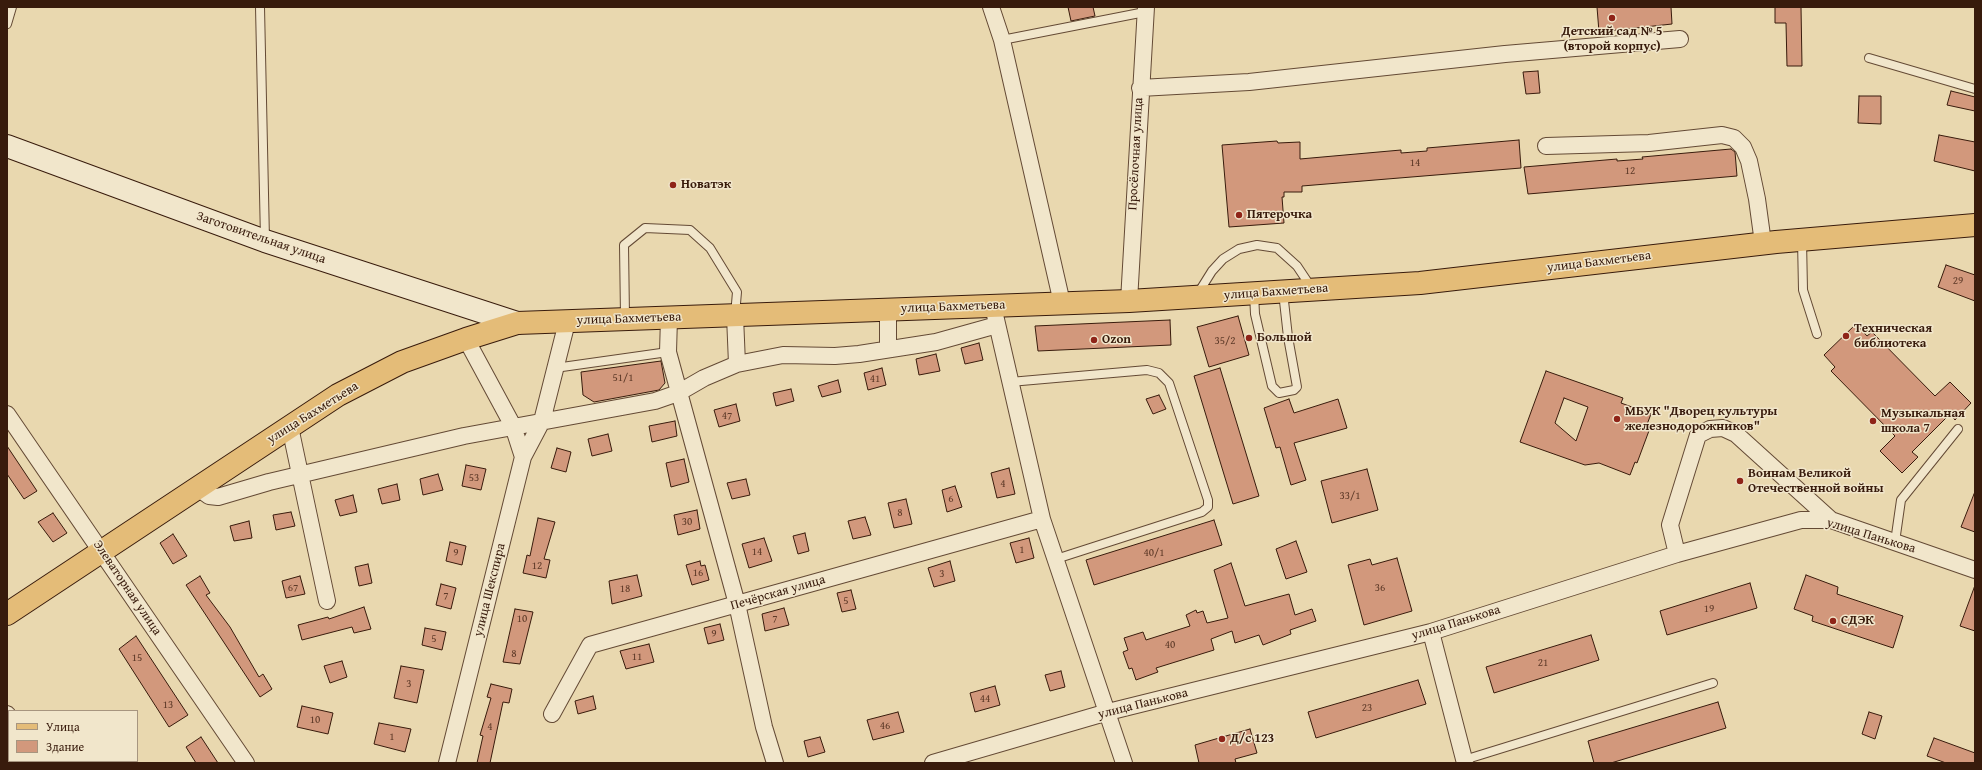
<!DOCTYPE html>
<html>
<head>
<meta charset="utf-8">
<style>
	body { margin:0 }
	#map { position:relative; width:1982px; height:770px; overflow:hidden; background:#e9d8af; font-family:"Gentium Book Plus",serif }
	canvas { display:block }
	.frame { position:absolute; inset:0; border:8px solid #381b0c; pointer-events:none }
	.legend { position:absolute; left:8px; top:710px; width:130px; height:52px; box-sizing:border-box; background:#f1e6cb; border:1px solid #a7957f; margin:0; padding:5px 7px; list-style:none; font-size:12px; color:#381b0c }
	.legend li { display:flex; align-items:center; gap:8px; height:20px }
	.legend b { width:20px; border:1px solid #a7957f }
</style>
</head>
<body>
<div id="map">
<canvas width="1982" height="770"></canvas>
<div class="frame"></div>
<ul class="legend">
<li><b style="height:5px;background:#e4bc78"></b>Улица</li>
<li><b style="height:11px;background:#d2987c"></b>Здание</li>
</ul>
</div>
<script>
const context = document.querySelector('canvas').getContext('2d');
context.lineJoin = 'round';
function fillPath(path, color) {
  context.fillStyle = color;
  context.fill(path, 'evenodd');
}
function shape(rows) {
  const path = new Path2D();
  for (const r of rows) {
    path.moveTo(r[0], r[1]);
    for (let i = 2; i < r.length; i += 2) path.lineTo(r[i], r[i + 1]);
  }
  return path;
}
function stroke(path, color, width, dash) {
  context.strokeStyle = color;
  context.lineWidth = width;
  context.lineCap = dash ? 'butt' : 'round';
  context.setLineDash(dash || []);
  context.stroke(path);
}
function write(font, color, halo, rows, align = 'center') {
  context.font = font + ' "Gentium Book Plus",serif';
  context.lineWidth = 3;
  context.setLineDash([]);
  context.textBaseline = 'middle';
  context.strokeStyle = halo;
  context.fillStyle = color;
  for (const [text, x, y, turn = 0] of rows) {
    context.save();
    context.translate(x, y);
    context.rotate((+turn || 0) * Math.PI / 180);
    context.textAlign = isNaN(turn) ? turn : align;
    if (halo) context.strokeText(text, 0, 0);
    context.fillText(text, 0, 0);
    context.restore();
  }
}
const building = shape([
	[1068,7,1093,7,1095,16,1071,21,1068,7],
	[1597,7,1671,7,1672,24,1599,32,1597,7],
	[1775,7,1801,7,1802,66,1787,66,1786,23,1775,23,1775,7],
	[1538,71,1540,93,1526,94,1523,72,1538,71],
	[1951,91,1975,97,1975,111,1947,105,1951,91],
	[1859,96,1881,96,1881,124,1858,123,1859,96],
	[1939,135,1975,142,1975,171,1934,161,1939,135],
	[1519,140,1521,168,1302,186,1302,192,1284,192,1284,197,1282,197,1284,223,1229,227,1222,145,1277,141,1278,143,1300,142,1300,159,1401,150,1401,153,1427,151,1427,148,1519,140],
	[1731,149,1735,152,1737,176,1528,194,1524,167,1617,159,1617,161,1643,159,1642,157,1731,149],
	[1946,265,1975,275,1975,301,1938,287,1946,265],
	[1238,316,1249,355,1209,367,1197,327,1238,316],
	[1170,320,1171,345,1038,351,1035,326,1170,320],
	[1856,324,1867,336,1872,332,1935,396,1950,382,1971,403,1955,420,1950,414,1912,452,1918,457,1902,473,1880,451,1895,436,1831,371,1835,367,1824,355,1856,324],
	[979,343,983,360,965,364,961,348,979,343],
	[936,354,940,371,919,375,916,359,936,354],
	[661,361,665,383,659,390,594,402,583,395,581,372,661,361],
	[882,368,886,385,868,390,864,373,882,368],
	[1220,368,1259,496,1233,504,1194,376,1220,368],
	[1546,371,1623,398,1621,403,1651,414,1646,427,1650,428,1637,463,1635,462,1630,475,1599,463,1585,465,1520,442,1546,371],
	[1564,398,1588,407,1576,441,1555,423,1564,398],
	[838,380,841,392,822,397,818,386,838,380],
	[791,389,794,401,776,406,773,393,791,389],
	[1159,395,1166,409,1153,414,1146,399,1159,395],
	[1289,399,1294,413,1338,399,1347,428,1294,443,1306,480,1291,485,1280,447,1276,448,1264,408,1289,399],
	[736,404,740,421,719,427,714,410,736,404],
	[675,421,677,436,652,442,649,426,675,421],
	[608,434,612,451,592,456,588,439,608,434],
	[7,446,37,491,24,499,7,474,7,446],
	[557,448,571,452,566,472,551,468,557,448],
	[684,459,689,482,671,487,666,463,684,459],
	[466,465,486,469,481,490,462,486,466,465],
	[1009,468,1015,494,997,498,991,473,1009,468],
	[1367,469,1378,510,1332,523,1321,481,1367,469],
	[438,474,443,490,423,495,420,479,438,474],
	[746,479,750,495,732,499,727,483,746,479],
	[397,484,400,500,382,504,378,489,397,484],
	[955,486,962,507,947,512,942,490,955,486],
	[1974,494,1975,494,1975,532,1961,527,1974,494],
	[353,495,357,512,340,516,335,500,353,495],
	[906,499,912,524,894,528,888,503,906,499],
	[697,510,700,529,678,535,674,515,697,510],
	[291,512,295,526,276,530,273,515,291,512],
	[53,513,67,533,53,542,38,522,53,513],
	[865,517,871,535,853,539,848,521,865,517],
	[538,518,555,522,544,559,550,560,546,578,523,573,527,555,530,556,538,518],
	[1214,520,1222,545,1094,585,1086,560,1214,520],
	[249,521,252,538,234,541,230,526,249,521],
	[805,533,809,551,798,554,793,536,805,533],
	[173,534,187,556,173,564,160,543,173,534],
	[764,538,772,561,749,568,742,544,764,538],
	[1029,538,1034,558,1016,563,1010,543,1029,538],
	[1296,541,1307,572,1286,579,1276,549,1296,541],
	[450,542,466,546,462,565,446,561,450,542],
	[1397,558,1412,611,1364,625,1348,565,1370,559,1372,565,1397,558],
	[700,561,701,566,705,565,709,580,692,585,686,565,700,561],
	[950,561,955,581,934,587,928,568,950,561],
	[1231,563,1245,606,1289,594,1295,615,1312,609,1316,621,1290,630,1291,634,1263,645,1259,635,1235,643,1232,631,1211,639,1214,650,1156,668,1158,672,1136,680,1132,668,1129,669,1123,652,1128,650,1124,638,1143,632,1146,640,1190,626,1186,615,1196,610,1197,613,1203,611,1207,623,1228,618,1214,570,1231,563],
	[368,564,372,583,359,586,355,567,368,564],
	[637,575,642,596,612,604,609,581,637,575],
	[1806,575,1838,587,1837,594,1903,616,1893,648,1812,621,1813,616,1794,609,1806,575],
	[200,576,210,593,206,595,230,627,259,677,263,674,272,689,260,697,186,585,200,576],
	[300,576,305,594,286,598,282,581,300,576],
	[1750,583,1757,608,1667,635,1660,611,1750,583],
	[441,584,456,588,451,609,436,605,441,584],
	[1974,588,1975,589,1975,631,1960,626,1974,588],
	[851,590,856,609,842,612,837,593,851,590],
	[364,607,371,629,354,633,352,627,302,640,298,625,328,617,329,619,364,607],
	[784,608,789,625,765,631,762,614,784,608],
	[515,609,533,612,520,664,503,662,515,609],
	[720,624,724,640,708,644,704,628,720,624],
	[425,628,446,632,442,650,422,645,425,628],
	[1591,635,1599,660,1494,693,1486,667,1591,635],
	[136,636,188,715,169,727,119,649,136,636],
	[649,644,654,662,626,669,620,651,649,644],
	[342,661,347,677,330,683,324,666,342,661],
	[401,666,424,670,417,703,394,698,401,666],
	[1061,671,1065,687,1050,691,1045,675,1061,671],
	[1418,680,1426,704,1316,738,1308,712,1418,680],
	[491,684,512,689,509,703,503,702,490,763,477,763,483,736,480,735,491,698,487,697,491,684],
	[995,686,1000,705,975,712,970,693,995,686],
	[593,696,596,709,578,714,575,701,593,696],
	[1718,702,1726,728,1611,763,1594,763,1588,741,1718,702],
	[302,706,333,713,328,734,297,727,302,706],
	[898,712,904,732,873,740,867,720,898,712],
	[1869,712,1882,716,1875,739,1862,734,1869,712],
	[379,723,411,729,405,752,374,744,379,723],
	[1250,729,1257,753,1235,759,1236,763,1199,763,1195,745,1250,729],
	[201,737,218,763,196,763,186,747,201,737],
	[820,737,825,752,808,757,804,741,820,737],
	[1934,738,1975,753,1975,763,1946,763,1927,756,1934,738]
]);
fillPath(building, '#d2987c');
stroke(building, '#381b0c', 1);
const service = shape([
	[260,7,265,240],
	[7,24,12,7],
	[1002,40,1145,12],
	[1869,58,1975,89],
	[1802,240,1803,290,1817,334],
	[1254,293,1255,314,1272,386,1279,393,1294,390,1297,387,1288,337,1283,292],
	[1197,295,1212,271,1223,259,1239,249,1257,245,1277,248,1297,266,1311,287],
	[625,317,624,245,645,228,690,230,710,248,737,292,735,315],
	[555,368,668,352],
	[1010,382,1147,370,1159,373,1169,383,1208,500,1208,507,1202,512,1056,559],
	[1895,542,1901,500,1958,429],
	[1464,760,1713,683],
	[128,761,129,763]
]);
const minor = shape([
	[991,7,1002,40,1062,303],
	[1140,88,1249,82,1505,54,1680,39],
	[1546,146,1649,143,1722,135,1734,138,1743,147,1749,161,1757,199,1763,243],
	[1129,301,1146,7],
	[995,315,1042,519,1124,763],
	[735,316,737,364],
	[669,318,668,352,737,604,764,727,775,763],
	[466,339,513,426,523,457],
	[888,348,888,310],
	[7,414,246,763],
	[290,427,327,601],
	[198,488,209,496,218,497,269,482,464,436,655,401,678,393,704,378,737,364,783,355,835,356,859,354,936,342,997,325],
	[1677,554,1670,525,1698,435,1710,429,1723,428,1736,434,1831,520],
	[1431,632,1465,763],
	[7,714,9,717],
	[552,714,590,645,1042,519],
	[38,761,39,763],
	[447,763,523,457,542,421,567,322],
	[933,763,1108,712,1431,632,1677,554,1801,520,1831,520,1975,570]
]);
const secondary = shape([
	[7,146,265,241,517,323]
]);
const primary = shape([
	[7,614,338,395,402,362,466,339,517,323,1129,301,1420,283,1776,242,1975,225]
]);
stroke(service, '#644a35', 10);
stroke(minor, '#644a35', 18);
stroke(secondary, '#381b0c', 24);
stroke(primary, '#381b0c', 24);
stroke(service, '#f1e6cb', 8);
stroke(minor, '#f1e6cb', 16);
stroke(secondary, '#f1e6cb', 22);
stroke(primary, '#e4bc78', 22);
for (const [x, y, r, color] of [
	[1612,18,4,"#8f2418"],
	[673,185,4,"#8f2418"],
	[1239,215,4,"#8f2418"],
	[1846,336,4,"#8f2418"],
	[1249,338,4,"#8f2418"],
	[1094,340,4,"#8f2418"],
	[1617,419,4,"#8f2418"],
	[1873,421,4,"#8f2418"],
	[1740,481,4,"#8f2418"],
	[1833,621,4,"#8f2418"],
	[1222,739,4,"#8f2418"]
]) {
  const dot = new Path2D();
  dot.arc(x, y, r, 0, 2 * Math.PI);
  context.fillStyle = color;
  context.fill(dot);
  stroke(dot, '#f1e6cb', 1.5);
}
write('11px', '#5e3a28', null, [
	["14",1415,163],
	["12",1630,171],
	["29",1958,281],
	["35/2",1225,341],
	["51/1",623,378],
	["41",875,379],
	["47",727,416],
	["53",474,478],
	["4",1003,484],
	["33/1",1350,496],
	["6",951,499],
	["8",900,513],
	["30",687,522],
	["1",1022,550],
	["14",757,552],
	["9",456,553],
	["40/1",1154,553],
	["12",537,566],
	["16",698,573],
	["3",942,574],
	["67",293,588],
	["36",1380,588],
	["18",625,589],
	["7",446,596],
	["5",846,601],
	["19",1709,609],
	["10",522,619],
	["7",775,619],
	["9",714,634],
	["5",434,639],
	["40",1170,645],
	["8",514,654],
	["11",637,657],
	["15",137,658],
	["21",1543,663],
	["3",409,684],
	["44",985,699],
	["13",168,705],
	["23",1367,708],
	["10",315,720],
	["46",885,726],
	["4",490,727],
	["1",392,737]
]);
write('bold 13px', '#381b0c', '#f1e6cb', [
	["Детский сад № 5",1612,32,"center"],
	["(второй корпус)",1612,47,"center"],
	["Новатэк",681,185],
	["Пятерочка",1247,215],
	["Техническая",1854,329],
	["библиотека",1854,344],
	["Большой",1257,338],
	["Ozon",1102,340],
	["МБУК \"Дворец культуры",1625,412],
	["железнодорожников\"",1625,427],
	["Музыкальная",1881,414],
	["школа 7",1881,429],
	["Воинам Великой",1748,474],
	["Отечественной войны",1748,489],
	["СДЭК",1841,621],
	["Д/с 123",1230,739]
], 'left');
write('13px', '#381b0c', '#f1e6cb', [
	["Просёлочная улица",1136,154,-87],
	["Заготовительная улица",261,238,19],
	["улица Бахметьева",1599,262,-7],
	["улица Бахметьева",1276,292,-4],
	["улица Бахметьева",953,307,-2],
	["улица Бахметьева",629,319,-2],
	["улица Бахметьева",313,413,-32],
	["улица Панькова",1871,536,17],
	["Элеваторная улица",127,588,56],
	["улица Шекспира",490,590,-76],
	["Печёрская улица",778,593,-16],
	["улица Панькова",1456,623,-17],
	["улица Панькова",1143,704,-14]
]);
</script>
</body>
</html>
